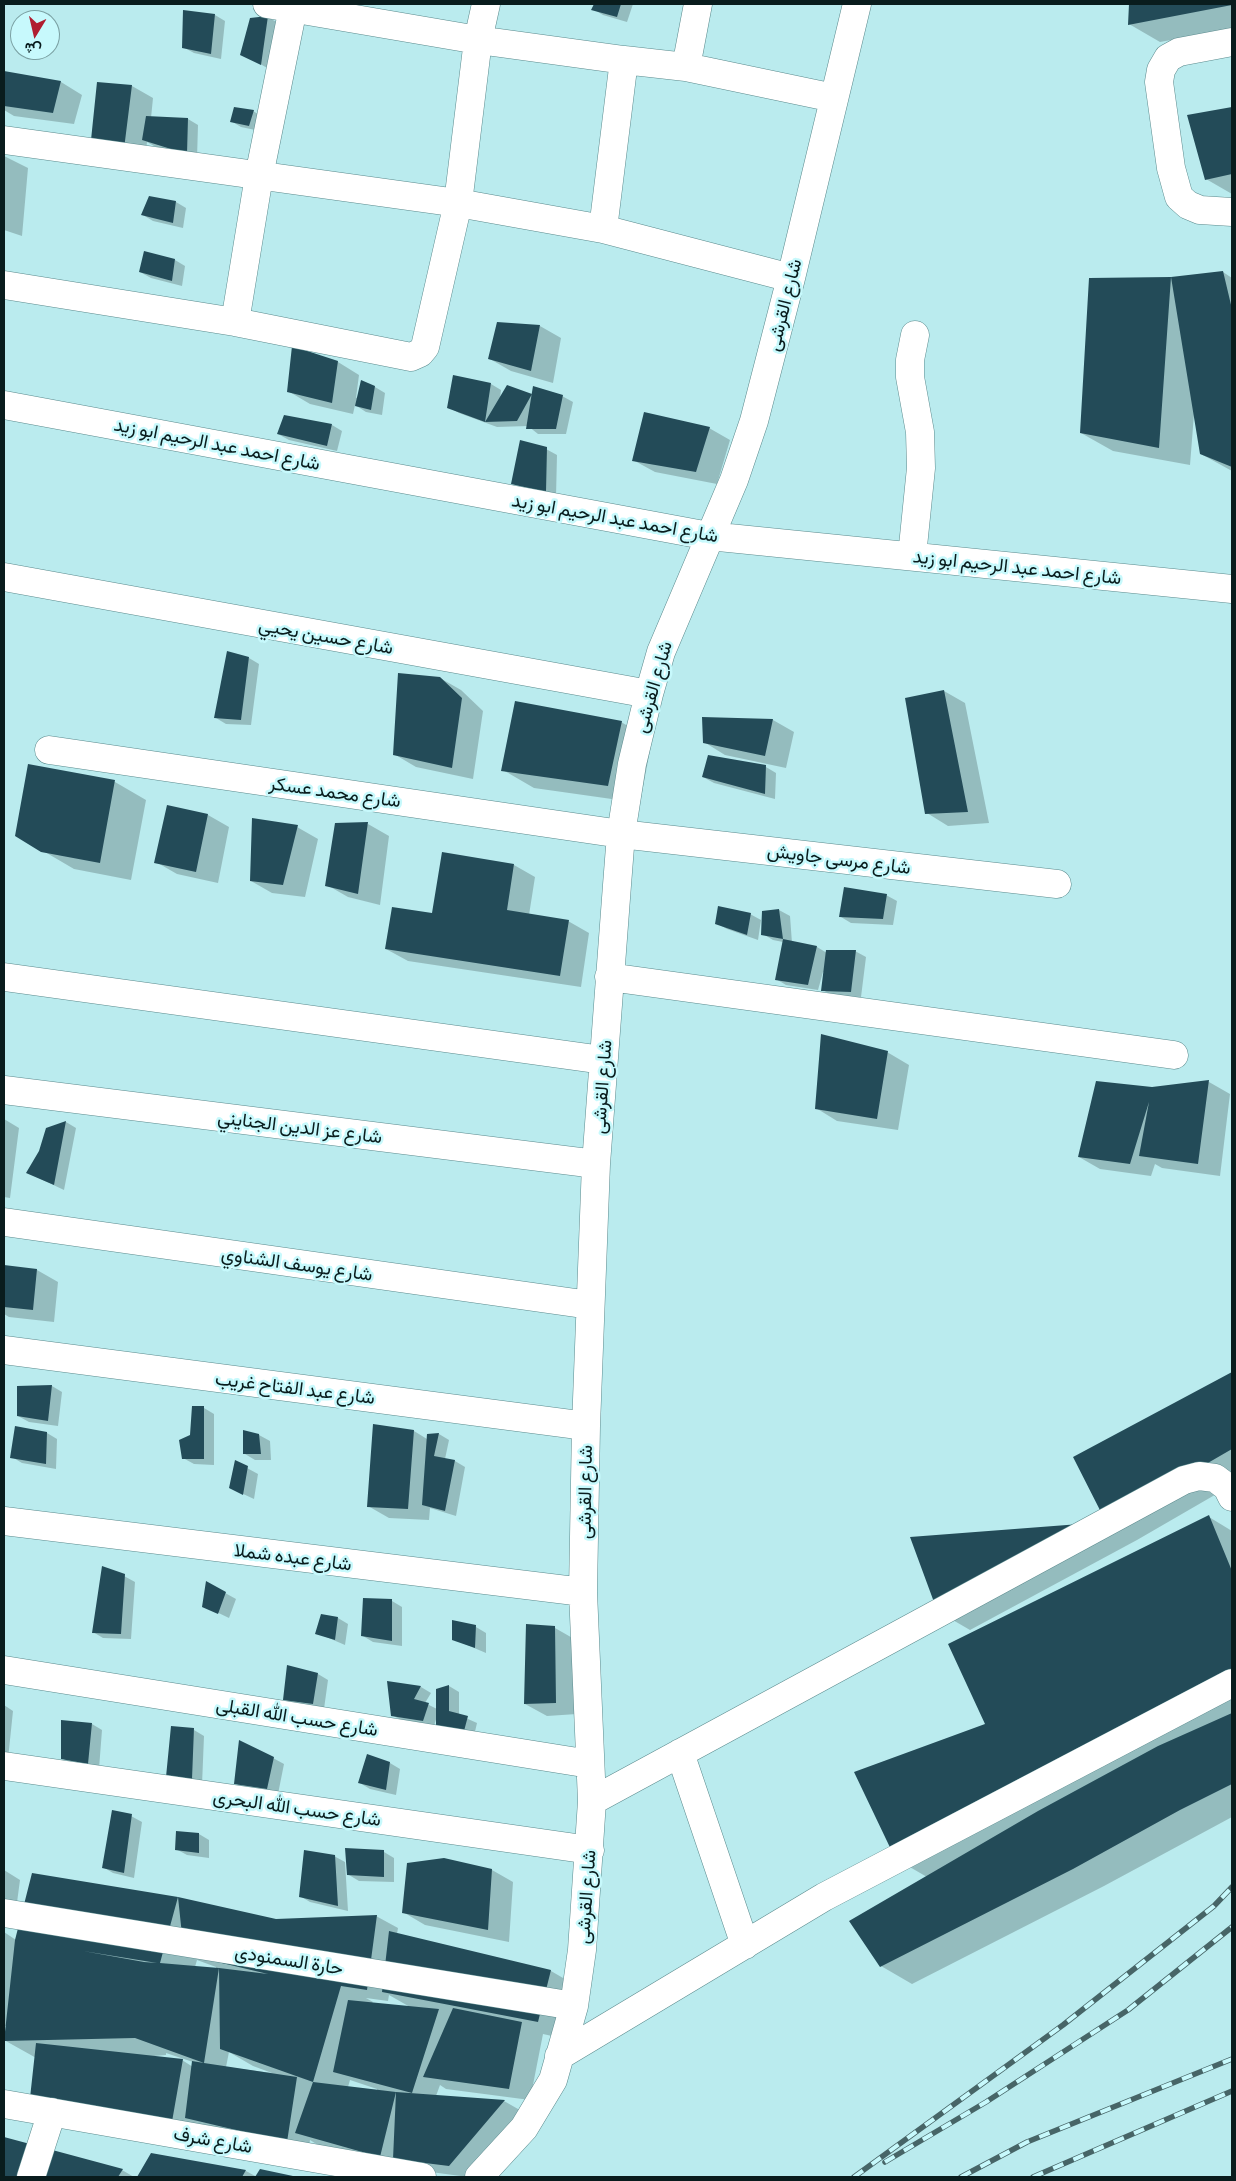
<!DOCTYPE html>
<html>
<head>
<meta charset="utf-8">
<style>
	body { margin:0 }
	#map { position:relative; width:1236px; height:2181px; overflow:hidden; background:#baebee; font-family:Commissioner,Vazirmatn,sans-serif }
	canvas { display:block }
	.frame { position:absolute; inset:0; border:5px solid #091c1d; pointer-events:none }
	.north { position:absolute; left:10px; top:10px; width:50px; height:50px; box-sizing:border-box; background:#c7f9fc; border:1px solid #7ba1a3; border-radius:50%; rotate:189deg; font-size:14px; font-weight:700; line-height:20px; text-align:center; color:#091c1d }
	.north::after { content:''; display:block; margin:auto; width:18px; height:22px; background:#b01d30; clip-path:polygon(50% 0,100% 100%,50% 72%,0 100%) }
</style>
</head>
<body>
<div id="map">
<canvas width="1236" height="2181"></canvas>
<div class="frame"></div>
<div class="north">ش</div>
</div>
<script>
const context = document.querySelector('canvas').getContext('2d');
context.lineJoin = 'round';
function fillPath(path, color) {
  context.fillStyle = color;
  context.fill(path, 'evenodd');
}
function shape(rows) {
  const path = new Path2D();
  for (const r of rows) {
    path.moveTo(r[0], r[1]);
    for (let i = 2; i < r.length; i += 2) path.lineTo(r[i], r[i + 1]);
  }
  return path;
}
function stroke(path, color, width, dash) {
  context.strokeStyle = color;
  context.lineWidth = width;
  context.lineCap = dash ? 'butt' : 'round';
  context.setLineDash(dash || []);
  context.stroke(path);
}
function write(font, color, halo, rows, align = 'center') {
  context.font = font + ' Commissioner,Vazirmatn,sans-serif';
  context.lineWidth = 5;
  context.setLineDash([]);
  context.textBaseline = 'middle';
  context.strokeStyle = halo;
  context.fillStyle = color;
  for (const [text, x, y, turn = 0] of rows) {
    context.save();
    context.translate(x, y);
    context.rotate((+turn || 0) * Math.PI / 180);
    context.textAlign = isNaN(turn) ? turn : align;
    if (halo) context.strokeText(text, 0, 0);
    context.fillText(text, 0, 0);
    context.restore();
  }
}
fillPath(shape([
	[595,4,633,4,627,22,603,15,593,9],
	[1131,4,1232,4,1232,29,1160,42,1129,24],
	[215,15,225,21,221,59,194,53,183,47],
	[268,17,278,23,271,70,242,54],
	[4,72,61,82,82,95,74,124,14,116,4,110],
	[98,83,132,86,153,98,151,118,188,119,198,125,197,159,154,146,147,142,144,168,114,152],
	[1232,108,1232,194,1206,179,1189,116],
	[253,111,263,117,260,131,241,127,231,121],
	[4,156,28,168,22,236,4,230],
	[150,198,176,202,186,208,183,228,153,221,143,215],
	[175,260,185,266,182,286,151,278,140,272],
	[1223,272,1232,278,1232,471,1201,454,1194,414,1190,465,1113,451,1081,433,1171,278],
	[540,326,561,338,553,383,511,371,490,359],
	[294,348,338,362,359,375,356,398,375,387,385,393,382,415,366,412,355,405,353,414,310,404,288,391],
	[491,384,501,390,500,399,507,387,533,395,562,396,573,402,566,434,538,434,528,426,497,427,459,413,448,407],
	[332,425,342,431,337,451,289,440,278,434],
	[709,428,730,440,717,484,655,472,633,460],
	[546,449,557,455,556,497,523,489,513,483],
	[249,658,259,664,251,725,226,724,216,718],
	[440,678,461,690,483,711,473,779,416,767,394,754],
	[944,691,965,703,989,823,948,826,927,813],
	[703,718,773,720,794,732,786,768,725,755,704,742],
	[621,722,652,740,640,803,534,788,503,770],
	[29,766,115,782,146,800,131,880,74,869,16,835],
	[766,767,776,773,775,799,714,783,703,777],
	[168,806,208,815,229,827,218,883,177,874,156,862],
	[368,824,389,836,380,905,348,897,327,885],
	[297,827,318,839,305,897,272,893,251,881],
	[514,865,535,877,529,915,568,921,589,933,581,987,408,961,386,949,433,914],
	[886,895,897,901,893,925,851,923,841,917],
	[779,910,790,916,792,943,817,947,827,953,855,951,866,957,861,997,833,996,823,990,825,972,823,972,818,990,786,985,776,979,783,942,773,940,763,934],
	[750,914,761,920,758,940,727,929,716,923],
	[887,1052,909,1065,898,1130,837,1121,816,1108],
	[1209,1082,1230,1094,1220,1176,1162,1168,1155,1164,1151,1176,1100,1169,1079,1157,1152,1088],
	[4,1119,19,1128,10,1198,4,1197],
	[66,1122,76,1128,64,1190,28,1173,40,1152,47,1129],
	[4,1266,37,1270,58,1282,54,1322,9,1317,4,1314],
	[1232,1374,1232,1485,1137,1540,970,1630,939,1612,1108,1523,1075,1457],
	[52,1386,62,1392,58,1426,29,1422,18,1416,18,1387],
	[204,1408,214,1414,214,1465,194,1464,183,1458],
	[375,1425,414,1431,427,1439,439,1434,449,1440,445,1459,455,1461,465,1467,456,1516,430,1508,429,1520,389,1518,368,1506],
	[47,1433,57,1439,56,1469,22,1463,12,1457],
	[259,1435,270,1441,271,1460,255,1460,245,1454],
	[247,1468,258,1474,254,1499,241,1493],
	[1209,1517,1232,1531,1232,1817,1104,1886,912,1984,881,1966,927,1877,896,1859,987,1725],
	[124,1576,135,1582,131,1639,103,1638,93,1632],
	[207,1583,236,1599,229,1618,204,1606],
	[392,1601,402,1607,402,1646,373,1642,363,1636],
	[338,1618,348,1624,345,1645,317,1633],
	[476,1627,486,1633,486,1653,453,1639],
	[555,1628,576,1640,577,1714,547,1716,525,1704],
	[318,1674,328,1680,324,1709,294,1705,284,1699],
	[389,1682,421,1687,431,1693,425,1703,437,1709,438,1689,449,1686,459,1692,459,1715,477,1723,474,1736,437,1716,434,1726,403,1721,392,1715],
	[4,1705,13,1711,8,1759,4,1759],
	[92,1724,102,1730,99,1769,73,1764,62,1758],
	[194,1730,204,1736,202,1785,178,1782],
	[273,1758,284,1764,278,1794,245,1789,235,1783],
	[390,1763,400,1769,396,1795,370,1789,360,1783],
	[131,1816,142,1822,134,1878,113,1873,103,1867],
	[199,1834,209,1840,209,1858,187,1855,176,1849],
	[384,1852,394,1858,394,1882,359,1881,349,1875],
	[334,1856,345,1862,348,1911,310,1902,300,1896],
	[4,1870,20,1880,16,1910,4,1909],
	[492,1870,513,1882,509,1942,425,1925,403,1912],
	[33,1875,178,1898,276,1921,376,1916,398,1928,397,1934,551,1971,582,1989,570,2040,543,2034,530,2100,446,2089,440,2085,436,2096,504,2101,525,2113,468,2177,401,2168,318,2145,310,2140,308,2153,201,2150,4,2040,6,2026,4,2026,4,1932,16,1940],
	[197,1960,216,1967,216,1969,195,1967],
	[389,1995,410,2007,372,2003,373,2002,366,1998,388,2001],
	[229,2052,253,2066,272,2073,226,2067],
	[166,2053,193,2062,193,2067,182,2060,154,2057,154,2056,166,2055],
	[350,2080,377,2089,377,2090,348,2087],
	[4,2139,122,2170,134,2177,4,2177],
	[152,2155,246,2171,257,2177,139,2177]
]), '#0003');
fillPath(shape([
	[594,4,621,4,617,17,591,10],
	[1129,4,1232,4,1232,5,1128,25],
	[183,10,215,14,211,54,182,48],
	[268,16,261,65,240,55,250,18],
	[4,71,61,81,53,113,4,106],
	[97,82,132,85,123,157,91,140],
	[234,107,254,110,249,126,230,122],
	[1232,107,1232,174,1205,180,1187,115],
	[146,116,188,118,187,154,142,140],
	[149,196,176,201,173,223,141,215],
	[144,251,175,259,172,281,139,272],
	[1223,271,1232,309,1232,467,1200,454,1171,277],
	[1171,277,1159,448,1080,433,1089,278],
	[497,322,540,325,531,371,488,359],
	[292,346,338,361,332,403,287,392],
	[453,375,491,383,485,422,447,408],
	[361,380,375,386,371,410,355,406],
	[507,385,532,394,517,421,485,422],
	[533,386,563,395,556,429,526,429],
	[644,412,710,427,696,472,632,461],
	[284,415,332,424,327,446,277,434],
	[520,440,547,447,546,492,511,484],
	[227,651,249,657,241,720,214,718],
	[398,673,440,677,462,698,452,768,393,755],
	[944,690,968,812,925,814,905,698],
	[515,701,622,721,608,786,501,771],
	[702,717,773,719,765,756,703,743],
	[708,755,766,765,765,794,702,777],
	[28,764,115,780,100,863,41,852,15,836],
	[167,805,208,814,196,872,154,863],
	[252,818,298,825,283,885,250,881],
	[368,822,358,894,325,886,335,823],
	[442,852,514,864,507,910,569,920,560,976,385,949,392,907,432,913],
	[844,887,887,894,883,919,839,917],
	[718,906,751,913,747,935,715,924],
	[779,909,783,939,817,946,808,985,775,980,783,939,761,935,762,911],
	[826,950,856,950,851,992,821,991],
	[821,1034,888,1051,877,1119,815,1109],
	[1209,1080,1198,1164,1139,1156,1149,1102,1130,1164,1078,1157,1096,1081,1152,1087],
	[66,1121,54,1185,26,1173,39,1151,46,1128],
	[4,1265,37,1269,33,1310,4,1307],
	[1232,1372,1232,1449,1106,1522,1073,1457],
	[52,1385,48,1421,17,1416,17,1386],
	[192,1406,204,1406,204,1459,182,1459,179,1440,190,1435],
	[373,1424,414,1430,408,1509,367,1507],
	[15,1426,47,1432,46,1464,10,1458],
	[243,1430,259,1434,261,1454,243,1454],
	[439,1433,434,1456,455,1460,445,1511,422,1505,427,1434],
	[235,1460,248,1466,243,1495,229,1488],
	[1209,1515,1232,1571,1232,1676,896,1860,854,1772,985,1724,948,1644],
	[1106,1522,938,1613,910,1537],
	[102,1566,125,1574,121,1634,92,1633],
	[206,1581,226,1592,218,1614,202,1607],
	[363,1598,392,1599,392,1641,361,1636],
	[321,1614,338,1617,335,1640,315,1634],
	[452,1620,476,1625,475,1648,452,1640],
	[526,1624,555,1626,556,1703,524,1704],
	[287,1665,318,1673,313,1704,283,1700],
	[387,1681,421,1686,414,1699,429,1703,423,1721,391,1716],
	[449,1685,449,1711,468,1716,464,1731,436,1726,436,1689],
	[1232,1713,1232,1784,1180,1810,1073,1869,880,1967,849,1921,1038,1811,1158,1746],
	[61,1720,92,1723,88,1764,61,1759],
	[171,1726,194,1728,192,1779,166,1777],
	[239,1740,274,1757,267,1789,234,1784],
	[367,1754,390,1762,386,1790,358,1783],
	[112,1810,132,1814,124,1873,102,1868],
	[176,1831,199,1833,199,1853,175,1850],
	[345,1848,384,1850,384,1877,347,1875],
	[304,1850,335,1855,338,1906,299,1897],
	[444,1858,492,1869,488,1930,402,1913,407,1863],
	[32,1873,178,1897,160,1963,219,1968,268,1974,184,1954,178,1897,276,1919,377,1915,367,1990,341,1986,313,2082,220,2049,219,1968,204,2063,297,2077,287,2142,185,2118,192,2061,204,2063,135,2038,4,2041,15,1940],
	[83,1951,157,1963,144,1962],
	[389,1931,551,1970,538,2022,382,1992],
	[348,2000,439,2009,412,2093,333,2072],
	[453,2008,522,2022,509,2089,423,2077],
	[36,2043,183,2059,170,2133,30,2098],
	[313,2082,396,2092,505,2100,449,2166,393,2159,396,2092,380,2157,295,2133],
	[4,2137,123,2169,118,2177,4,2177],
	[151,2153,246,2170,242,2177,137,2177],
	[260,2169,293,2176,293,2177,255,2177]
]), '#234b58');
const minor = shape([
	[267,4,478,40,624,60,686,67,834,98],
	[1232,42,1179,52,1168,58,1161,70,1159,82,1171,168,1179,197,1188,205,1200,210,1232,212],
	[686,67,698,4],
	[4,140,458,203,603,229,791,278],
	[603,229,624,60],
	[4,285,235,322,411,357,420,353,425,347,458,203,478,40,486,4],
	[235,322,259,176,293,8],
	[4,405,709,536,1232,589],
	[912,556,921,468,920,432,910,377,910,360,915,335],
	[4,577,649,694],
	[49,750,621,834,1057,884],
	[4,977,603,1060],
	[609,977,1174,1055],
	[4,1090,596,1164],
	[4,1222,590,1305],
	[4,1350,586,1426],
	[4,1521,583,1592],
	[4,1670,590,1764],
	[680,1753,745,1945],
	[4,1766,590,1850],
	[592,1801,1184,1480,1199,1476,1215,1478,1227,1487,1232,1497],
	[4,1913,574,2006],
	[559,2056,824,1897,1232,1683],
	[4,2104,422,2177],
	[31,2177,52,2112],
	[479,2177,524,2128,553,2080,574,2006,582,1950,592,1801,583,1592,586,1426,596,1164,617,885,621,834,632,764,649,694,661,652,734,480,754,421,791,278,857,4]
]);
stroke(minor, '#5b8a8d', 29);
stroke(minor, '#fff', 28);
const rail = shape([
	[885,2162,986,2102,1128,2010,1232,1927],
	[854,2177,1063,2025,1214,1906,1232,1887],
	[961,2177,1027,2142,1232,2059],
	[1033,2177,1232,2091]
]);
stroke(rail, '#476567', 5.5);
stroke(rail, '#c7f9fc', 4, [11]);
write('19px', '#091c1d', '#c7f9fc', [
	["شارع القرشى",784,305,-76],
	["شارع احمد عبد الرحيم ابو زيد",217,444,11],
	["شارع احمد عبد الرحيم ابو زيد",615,518,10],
	["شارع احمد عبد الرحيم ابو زيد",1017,567,6],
	["شارع حسين يحيي",326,636,10],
	["شارع القرشى",653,687,-74],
	["شارع محمد عسكر",335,792,8],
	["شارع مرسى جاويش",839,859,7],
	["شارع القرشى",602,1087,-86],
	["شارع عز الدين الجنايني",300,1127,7],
	["شارع يوسف الشناوي",297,1264,8],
	["شارع عبد الفتاح غريب",295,1388,7],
	["شارع القرشى",585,1492,-89],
	["شارع عبده شملا",293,1557,7],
	["شارع حسب الله القبلى",297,1717,9],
	["شارع حسب الله البحرى",297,1808,8],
	["شارع القرشى",586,1897,-86],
	["حارة السمنودى",289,1960,9],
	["شارع شرف",213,2140,10]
]);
</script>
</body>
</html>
